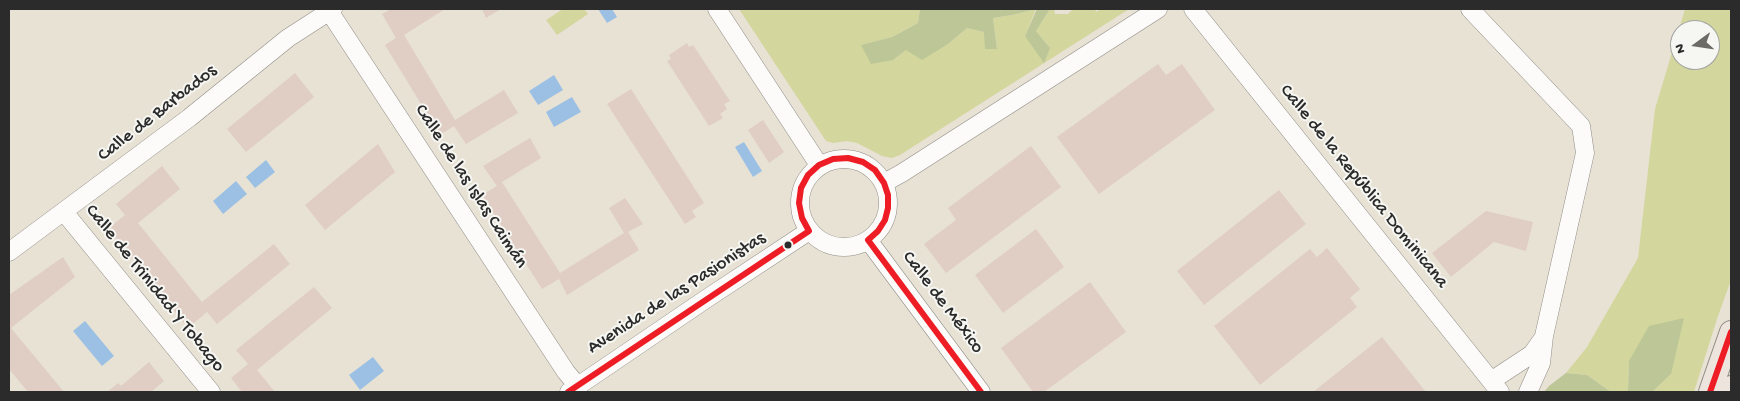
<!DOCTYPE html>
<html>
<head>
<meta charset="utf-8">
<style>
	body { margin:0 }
	#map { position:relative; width:1740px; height:401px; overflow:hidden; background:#e8e2d5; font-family:"Gochi Hand",sans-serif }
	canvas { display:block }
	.frame { position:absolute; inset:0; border:10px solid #2b2b2b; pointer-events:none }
	.north { position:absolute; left:1670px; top:20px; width:50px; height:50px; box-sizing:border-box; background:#f6f6f2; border:1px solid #a5a5a2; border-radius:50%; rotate:256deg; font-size:14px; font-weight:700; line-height:20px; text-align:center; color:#2b2b2b }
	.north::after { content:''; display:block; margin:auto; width:18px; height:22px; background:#6d6b66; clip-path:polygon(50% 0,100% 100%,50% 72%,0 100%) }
</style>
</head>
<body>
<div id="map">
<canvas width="1740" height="401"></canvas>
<div class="frame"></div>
<div class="north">N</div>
</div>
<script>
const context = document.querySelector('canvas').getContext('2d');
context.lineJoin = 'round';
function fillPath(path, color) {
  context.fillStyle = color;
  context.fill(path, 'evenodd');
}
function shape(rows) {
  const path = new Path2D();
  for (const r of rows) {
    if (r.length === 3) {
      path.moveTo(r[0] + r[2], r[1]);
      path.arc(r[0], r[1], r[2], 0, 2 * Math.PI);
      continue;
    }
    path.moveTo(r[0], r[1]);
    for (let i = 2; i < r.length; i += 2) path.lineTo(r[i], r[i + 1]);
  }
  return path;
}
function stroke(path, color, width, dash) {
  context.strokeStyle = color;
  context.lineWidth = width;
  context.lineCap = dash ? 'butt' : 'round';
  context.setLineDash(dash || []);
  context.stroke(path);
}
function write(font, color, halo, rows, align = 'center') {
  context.font = font + ' "Gochi Hand",sans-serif';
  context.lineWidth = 4;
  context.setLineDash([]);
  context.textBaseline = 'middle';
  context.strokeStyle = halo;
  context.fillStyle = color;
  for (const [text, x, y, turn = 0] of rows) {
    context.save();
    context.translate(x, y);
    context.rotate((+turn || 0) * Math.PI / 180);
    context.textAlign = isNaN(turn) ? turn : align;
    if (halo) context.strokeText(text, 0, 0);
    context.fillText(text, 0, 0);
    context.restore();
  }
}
fillPath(shape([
	[563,9,584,9,588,14,557,35,546,20],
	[739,9,920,9,918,23,892,37,862,45,893,60,906,50,948,44,967,28,984,32,997,49,993,18,1012,15,1036,9,1025,36,1050,48,1036,31,1050,9,1054,9,1055,14,1068,14,1073,9,1095,9,1096,12,1101,9,1129,9,900,155,892,158,882,156,857,143,847,141,833,143,826,141],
	[1685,9,1731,9,1731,280,1717,319,1694,392,1652,392,1671,374,1629,361,1628,392,1611,392,1587,375,1566,373,1587,347,1638,258,1655,109],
	[1680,30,1710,30,1710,60,1680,60]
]), '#d3d69d');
fillPath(shape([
	[920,9,1036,9,1012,15,993,18,997,49,985,49,984,32,967,28,948,44,922,60,906,50,893,60,871,64,861,45,892,37,918,23],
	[1037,9,1050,9,1036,31,1050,48,1044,63,1025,36],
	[1684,318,1671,374,1652,392,1628,392,1629,361,1649,326],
	[1566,373,1587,375,1611,392,1544,392,1549,386]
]), '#bcc696');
fillPath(shape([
	[598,9,612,9,617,17,607,23],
	[554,75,563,90,538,105,529,91],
	[572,97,581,112,554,127,546,112],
	[744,142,762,171,753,177,735,147],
	[266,160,275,172,255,188,246,177],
	[236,181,247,194,223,214,213,201],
	[85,321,114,356,102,366,73,331],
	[373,357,384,371,360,390,349,375]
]), '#9cc0e4');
fillPath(shape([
	[391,9,445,9,404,35,455,120,504,90,518,113,466,144,454,126,440,135,385,45,396,38,382,14],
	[482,9,501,9,486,18],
	[687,43,689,47,693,45,730,101,724,104,727,109,720,114,723,118,709,126,667,61,671,59,669,55],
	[1158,64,1166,75,1182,64,1215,110,1099,194,1057,137],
	[295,73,314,97,246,152,227,129],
	[631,89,704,203,692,211,696,217,685,224,607,104],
	[763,120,784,152,769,163,748,130],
	[530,138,541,158,502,182,560,273,624,233,609,208,625,198,643,224,628,232,639,250,567,295,559,279,542,289,482,195,497,186,483,166],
	[378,144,395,172,325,230,305,205],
	[1031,146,1061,187,946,273,924,244,956,220,948,208],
	[162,166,180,189,138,223,202,302,274,244,290,264,217,324,207,312,188,328,108,229,125,215,116,204],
	[1279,190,1306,224,1204,305,1177,271],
	[1486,211,1533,222,1526,251,1494,242,1451,277,1432,253],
	[1036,229,1064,267,1003,313,975,275],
	[1327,248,1360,289,1350,298,1357,307,1260,385,1214,326,1310,249,1317,257],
	[63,257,75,277,11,328,64,392,28,392,9,369,9,295],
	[1090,282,1126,332,1044,392,1033,392,1001,348],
	[314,287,332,308,257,370,275,392,242,392,231,378,248,364,236,350],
	[1382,337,1426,392,1313,392],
	[149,362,164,381,151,392,107,392,118,383,121,386]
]), '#e0cdc4');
const minor = shape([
	[717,9,819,165],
	[1193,9,1500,392],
	[1470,9,1581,126,1585,153,1544,336,1541,363,1528,392],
	[329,11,566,372,577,385],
	[844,203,44],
	[884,183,902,173,1158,9],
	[64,212,211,392],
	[868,240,981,392],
	[9,252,189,118,288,38,333,9],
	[1491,381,1532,354,1544,337],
	[569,392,706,299,809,231]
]);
const major = shape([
	[1710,392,1731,332],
	[1729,392,1731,387]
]);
stroke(minor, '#8f8c86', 19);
stroke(major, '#8f8c86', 24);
stroke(minor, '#fcfbf9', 18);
stroke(major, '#ede5dd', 22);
stroke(shape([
	[568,392,809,231,802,218,799,203,801,188,808,175,819,165,833,159,848,158,863,162,875,170,884,183,888,195,888,208,885,220,878,231,868,240,981,392],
	[1710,392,1731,332]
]), '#ee1c25', 6);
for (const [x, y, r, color] of [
	[788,245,4.5,"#2b2b2b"]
]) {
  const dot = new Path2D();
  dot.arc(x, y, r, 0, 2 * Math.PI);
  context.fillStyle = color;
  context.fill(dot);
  stroke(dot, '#f6f6f2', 2);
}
write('19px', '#2b2b2b', '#f6f6f2', [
	["Calle de Barbados",158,114,-38],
	["Calle de las Islas Caimán",470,187,57],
	["Calle de la República Dominicana",1363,187,51],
	["Calle de Trinidad Y Tobago",154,289,51],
	["Avenida de las Pasionistas",677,294,-33],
	["Calle de México",942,303,53]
]);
</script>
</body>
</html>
